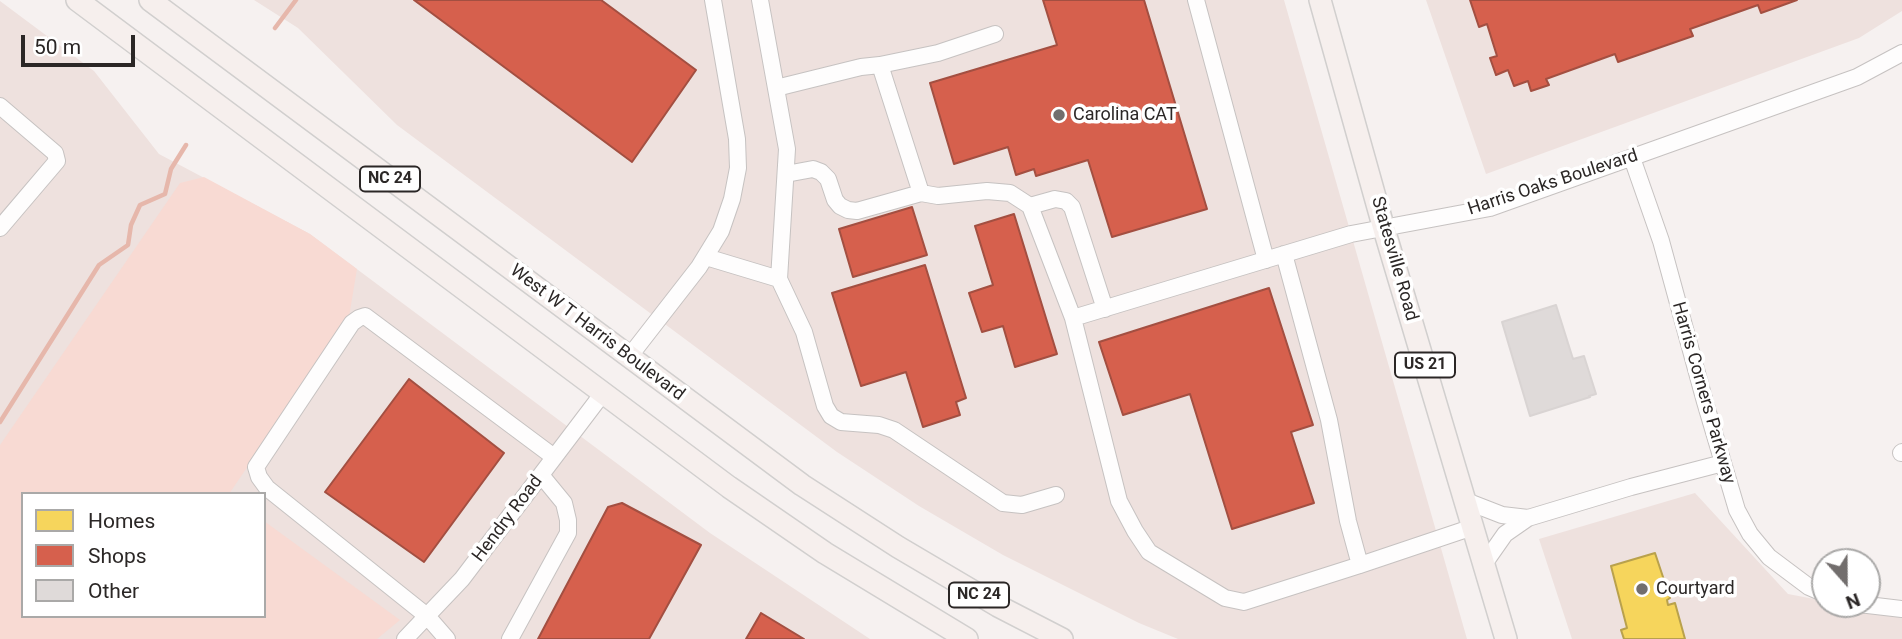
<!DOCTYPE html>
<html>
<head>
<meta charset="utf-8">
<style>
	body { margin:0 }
	#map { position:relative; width:1902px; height:639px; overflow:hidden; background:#f6f1f0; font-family:Roboto,sans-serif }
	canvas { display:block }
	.legend { position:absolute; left:21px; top:492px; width:245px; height:126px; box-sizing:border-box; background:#fff; border:2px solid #aaa9a8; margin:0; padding:9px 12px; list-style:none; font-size:21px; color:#2b2726 }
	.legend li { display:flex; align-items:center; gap:14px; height:35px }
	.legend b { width:35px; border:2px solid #aaa9a8 }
	.north { position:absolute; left:1811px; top:548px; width:70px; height:70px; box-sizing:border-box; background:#fff; border:2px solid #aaa9a8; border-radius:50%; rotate:159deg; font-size:19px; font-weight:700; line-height:28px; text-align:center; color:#2b2726 }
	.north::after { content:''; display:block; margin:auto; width:24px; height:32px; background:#726e6d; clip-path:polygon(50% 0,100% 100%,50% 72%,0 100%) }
	.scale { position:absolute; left:21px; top:35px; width:114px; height:32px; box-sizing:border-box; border:4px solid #2b2726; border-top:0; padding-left:9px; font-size:21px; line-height:24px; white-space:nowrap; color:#2b2726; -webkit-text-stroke:5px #fff; paint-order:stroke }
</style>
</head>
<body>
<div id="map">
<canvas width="1902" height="639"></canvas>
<ul class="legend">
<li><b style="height:19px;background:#f6d55c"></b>Homes</li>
<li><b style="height:19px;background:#d6604d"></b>Shops</li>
<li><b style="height:19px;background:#dfdad9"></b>Other</li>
</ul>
<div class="north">N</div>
<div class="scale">50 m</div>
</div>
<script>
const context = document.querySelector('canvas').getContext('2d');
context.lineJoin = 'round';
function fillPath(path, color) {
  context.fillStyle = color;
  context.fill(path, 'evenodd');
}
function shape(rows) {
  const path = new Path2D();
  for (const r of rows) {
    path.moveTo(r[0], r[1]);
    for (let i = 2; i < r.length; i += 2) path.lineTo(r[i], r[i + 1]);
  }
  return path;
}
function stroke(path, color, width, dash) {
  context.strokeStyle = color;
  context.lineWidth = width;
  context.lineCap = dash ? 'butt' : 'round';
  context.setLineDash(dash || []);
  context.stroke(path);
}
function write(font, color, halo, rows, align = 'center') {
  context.font = font + ' Roboto,sans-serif';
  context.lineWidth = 7;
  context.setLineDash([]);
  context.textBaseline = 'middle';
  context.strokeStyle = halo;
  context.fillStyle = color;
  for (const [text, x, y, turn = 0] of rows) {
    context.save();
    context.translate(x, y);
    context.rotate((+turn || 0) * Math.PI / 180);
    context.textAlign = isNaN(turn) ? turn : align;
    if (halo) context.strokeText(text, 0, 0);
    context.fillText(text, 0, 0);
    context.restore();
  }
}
fillPath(shape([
	[254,0,1284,0,1467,639,1178,639,1139,623,1003,555,919,506,837,452,397,125,298,28],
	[1426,0,1902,0,1902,11,1859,38,1486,174],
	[0,1,94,71,159,154,310,234,710,533,870,639,0,639],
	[23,494,264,494,264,616,23,616],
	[1695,493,1788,594,1825,601,1825,604,1840,604,1902,616,1902,639,1572,639,1539,539]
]), '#eee1de');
fillPath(shape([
	[204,177,310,234,357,269,349,317,229,494,23,494,23,616,264,616,264,521,400,620,377,639,0,639,0,445,180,183]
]), '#f8dad3');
const homes = shape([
	[1655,553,1670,598,1667,600,1668,605,1675,603,1685,639,1624,639,1621,630,1627,628,1611,566,1655,553]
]);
fillPath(homes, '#f6d55c');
stroke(homes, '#b9a14c', 2);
const shops = shape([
	[414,0,601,0,696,70,632,162,414,0],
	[1043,0,1144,0,1207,209,1112,237,1088,160,1036,176,1034,169,1016,175,1008,147,954,164,930,83,1057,45,1043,0],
	[1470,0,1797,0,1761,13,1758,5,1690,29,1693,36,1618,62,1615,54,1546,79,1549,85,1531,91,1528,81,1514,86,1508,70,1496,75,1490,58,1497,56,1487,24,1479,27,1470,0],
	[912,207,927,255,853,277,839,229,912,207],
	[1014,214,1057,354,1015,367,1003,326,982,332,969,293,993,285,975,226,1014,214],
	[925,265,966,398,956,402,960,415,923,427,906,372,861,386,832,293,925,265],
	[1269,288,1313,425,1291,432,1314,503,1232,529,1190,394,1123,415,1099,342,1269,288],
	[409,379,504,453,424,562,325,492,409,379],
	[622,503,701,545,649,639,538,639,608,507,622,503],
	[761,613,804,639,746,639,761,613]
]);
fillPath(shops, '#d6604d');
stroke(shops, '#a34f41', 2);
stroke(shape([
	[275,28,296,0],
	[0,422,99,265,128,245,131,225,140,205,165,194,171,169,186,145]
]), '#e6b7ab', 4.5);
const building = shape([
	[1556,305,1573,359,1584,356,1596,394,1589,396,1590,397,1530,416,1502,322,1556,305]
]);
fillPath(building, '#dfdad9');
stroke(building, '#d9d4d3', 2);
const minor = shape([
	[1196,0,1266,260],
	[995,34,938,53,880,65,921,193,938,196,987,191,1010,193,1030,206,1073,318,1119,501,1135,531,1149,552,1225,598,1244,602,1360,565],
	[776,88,861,67,880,65],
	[0,106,55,153,57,161,0,228],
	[1632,158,1661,241,1705,402,1737,510,1750,534,1769,557,1809,587,1825,594],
	[786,174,813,169,821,172,828,179,835,200,840,206,848,210,857,211,921,193],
	[1030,206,1055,199,1066,201,1072,207,1105,309],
	[1284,254,1329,420,1348,521,1360,565,1473,527],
	[706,257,779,279,787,149,760,0],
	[779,279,804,332,825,406,831,416,841,422,879,425,894,430,1003,503,1022,505,1056,495],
	[1073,318,1351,234,1490,208,1857,77,1902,53],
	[629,357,699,267,721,231,732,199,738,168,737,139,713,0],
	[1901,453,1902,452],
	[1466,501,1502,515,1528,518],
	[1484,564,1505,534,1528,518,1631,487,1723,463],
	[1859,604,1902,609],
	[405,639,462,579,603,393],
	[447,639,427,616,267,488,259,477,256,467,352,323,359,318,365,316,554,457],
	[510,639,568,533,568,520,564,503,541,475]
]);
const major = shape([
	[77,0,729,487,825,553,967,639],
	[150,0,802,485,898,547,998,606,1062,639],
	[1320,0,1384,229,1506,639]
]);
stroke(minor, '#c6c2c1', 18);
stroke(major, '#d1cfce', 24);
stroke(minor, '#fefdfd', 16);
stroke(major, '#f6efed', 21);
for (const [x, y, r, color] of [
	[1059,115,7,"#726e6d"],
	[1642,589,7,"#726e6d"]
]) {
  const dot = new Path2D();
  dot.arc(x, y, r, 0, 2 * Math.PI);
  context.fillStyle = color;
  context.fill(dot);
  stroke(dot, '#fff', 2.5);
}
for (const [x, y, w] of [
	[390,179,60],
	[1425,365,60],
	[979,595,60]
]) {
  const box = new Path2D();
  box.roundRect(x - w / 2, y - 12.5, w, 25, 5);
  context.fillStyle = '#fff';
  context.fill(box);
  stroke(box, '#2b2726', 2);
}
write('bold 16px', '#2b2726', null, [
	["NC 24",390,179],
	["US 21",1425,365],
	["NC 24",979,595]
]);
write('18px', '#2b2726', '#fff', [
	["Carolina CAT",1073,115],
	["Courtyard",1656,589]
], 'left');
write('18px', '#2b2726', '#fff', [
	["Harris Oaks Boulevard",1553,183,-18],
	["Statesville Road",1394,259,74],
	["West W T Harris Boulevard",597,333,37],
	["Harris Corners Parkway",1703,393,74],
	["Hendry Road",508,519,-53]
]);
</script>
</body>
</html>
